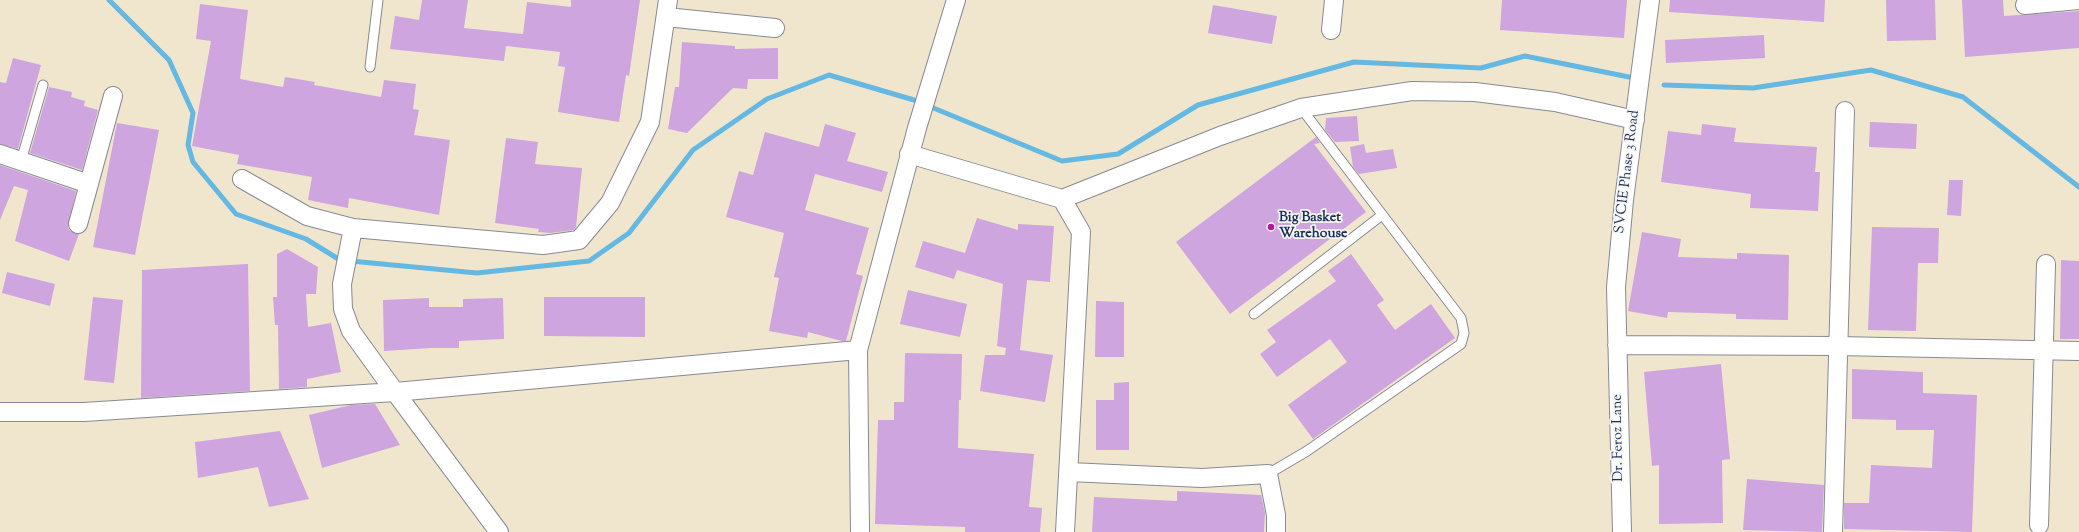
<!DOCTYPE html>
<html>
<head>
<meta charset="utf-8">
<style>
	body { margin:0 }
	canvas { display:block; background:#f0e6ce }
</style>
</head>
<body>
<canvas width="2079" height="532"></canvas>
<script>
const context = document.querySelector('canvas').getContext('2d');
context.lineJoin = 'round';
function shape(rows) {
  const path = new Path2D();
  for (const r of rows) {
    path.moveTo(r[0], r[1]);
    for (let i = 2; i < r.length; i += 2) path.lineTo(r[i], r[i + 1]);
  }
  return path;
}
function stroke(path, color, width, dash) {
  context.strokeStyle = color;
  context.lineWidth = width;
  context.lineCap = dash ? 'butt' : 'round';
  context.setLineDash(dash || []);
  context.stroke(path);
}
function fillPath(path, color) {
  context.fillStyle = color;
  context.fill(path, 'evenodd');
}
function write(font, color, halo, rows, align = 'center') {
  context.font = font + ' "Sorts Mill Goudy",serif';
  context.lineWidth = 3.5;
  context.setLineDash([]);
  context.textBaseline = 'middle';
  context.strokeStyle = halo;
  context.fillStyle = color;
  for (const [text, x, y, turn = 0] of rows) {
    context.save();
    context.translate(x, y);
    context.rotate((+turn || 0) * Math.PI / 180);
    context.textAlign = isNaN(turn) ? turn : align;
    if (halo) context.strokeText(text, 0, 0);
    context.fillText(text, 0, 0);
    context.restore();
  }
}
stroke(shape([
	[109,0,169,60,193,113,188,145,193,162,236,214,306,239,340,260,477,273,589,261,629,233,693,150,767,99,829,75,914,100,1062,161,1118,154,1198,105,1354,62,1481,68,1525,56,1629,77],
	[1664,85,1753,88,1871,70,1963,97,2079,187]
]), '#65b8e1', 5);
fillPath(shape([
	[422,0,468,0,464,28,523,34,527,2,571,7,571,0,640,0,629,76,626,75,619,122,558,112,565,67,558,66,560,52,506,46,504,61,390,49,395,16,419,20],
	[1502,0,1627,0,1624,38,1500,30],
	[1670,0,1825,0,1824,22,1669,12],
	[1886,0,1935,0,1936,40,1887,41],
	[1962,0,2003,0,2004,16,2079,11,2079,48,1965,57],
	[200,4,248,10,240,79,283,87,285,77,315,82,314,85,381,97,384,80,416,84,413,109,419,110,414,135,450,140,439,215,349,198,348,208,308,200,312,177,237,164,239,155,192,146,211,41,196,39],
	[1213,5,1277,16,1272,44,1208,33],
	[1764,35,1765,58,1666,63,1665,40],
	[682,42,735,46,735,49,778,48,778,79,748,79,747,89,733,88,687,133,668,129,675,87,679,87],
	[13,58,41,65,18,149,0,144,0,82,6,83],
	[49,87,72,92,71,97,85,101,84,106,98,110,82,170,30,153],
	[1357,116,1359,141,1335,142,1325,130,1326,118],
	[1870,122,1917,124,1916,149,1869,147],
	[117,123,159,130,135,255,93,247],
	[825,124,856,133,847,161,888,172,882,192,815,174,805,210,869,228,856,274,863,276,846,341,842,341,808,332,807,338,769,331,779,278,774,277,784,233,726,217,739,171,753,175,765,132,819,147],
	[1702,124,1736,128,1734,142,1817,147,1815,172,1820,172,1818,211,1750,208,1751,194,1661,182,1668,131,1701,135],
	[1316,137,1320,143,1314,144,1366,212,1230,314,1176,242],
	[506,138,538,142,535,164,582,168,576,227,574,230,550,233,538,232,539,229,495,223],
	[1364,144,1366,153,1393,149,1397,168,1359,174,1353,167,1350,147],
	[0,165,76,191,68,226,69,230,79,234,69,261,15,241,28,190,14,186,0,220],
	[1949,180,1963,180,1961,216,1947,215],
	[977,218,1018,230,1018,224,1054,226,1050,282,1027,280,1020,350,1053,355,1045,402,980,391,985,355,1005,355,1006,348,997,346,1003,284,957,270,954,279,915,267,923,241,965,253],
	[1872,227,1939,228,1938,263,1918,263,1916,331,1868,330],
	[1642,232,1681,239,1678,257,1737,259,1737,253,1789,255,1788,320,1736,319,1736,314,1668,312,1667,318,1628,311],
	[287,249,318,267,316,294,306,294,308,327,331,323,341,372,307,379,307,387,279,389,278,325,275,325,273,297,277,297,277,254],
	[1351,254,1384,300,1377,305,1395,330,1431,304,1455,338,1313,439,1288,405,1347,362,1330,339,1277,377,1260,354,1276,342,1267,330,1336,281,1328,271],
	[2061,260,2079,261,2079,339,2060,339],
	[248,264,250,391,141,398,142,270],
	[7,272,55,284,50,306,2,293],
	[908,290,967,304,960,337,900,324],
	[93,297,123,300,114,383,84,380],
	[544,297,645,297,645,337,544,336],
	[429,298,429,307,463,307,463,299,503,298,504,339,459,341,459,348,431,348,384,351,383,300],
	[1096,301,1124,302,1124,357,1095,357],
	[905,353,962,354,961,400,959,400,958,448,1034,454,1029,507,1042,508,1040,532,965,532,965,527,875,524,878,420,894,420,894,402,904,402],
	[1721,364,1730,459,1722,460,1723,523,1659,524,1659,465,1652,466,1644,372],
	[1852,369,1923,372,1923,393,1977,395,1972,532,1844,529,1844,503,1869,503,1871,465,1932,468,1934,430,1896,430,1896,420,1852,419],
	[1129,382,1129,450,1096,450,1096,400,1114,400,1114,383],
	[375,404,400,445,322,468,309,415,351,405],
	[280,431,309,499,269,507,258,467,198,478,195,442],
	[1747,479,1824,485,1822,532,1743,530],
	[1177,491,1261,495,1265,513,1264,532,1092,532,1094,497,1177,501]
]), '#cea5de');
const service = shape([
	[370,67,378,0],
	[21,161,43,85],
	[1254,314,1382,215],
	[1268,474,1307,451,1461,344,1464,333,1461,318,1301,108]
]);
const minor = shape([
	[2025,5,2079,0],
	[666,17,775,28],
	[1331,30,1334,0],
	[0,154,89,184],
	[909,154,1062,199,1220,136,1301,108,1412,91,1475,92,1555,102,1635,120],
	[242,179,307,216,353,228,543,245,579,240,610,203,650,122,668,0],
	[1062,199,1081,232,1065,532],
	[78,224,113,96],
	[353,228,342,284,343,309,351,331,395,392,858,350],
	[1617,345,1838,346,2079,351],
	[0,412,84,412,395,392,499,532],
	[1069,472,1202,478,1268,474,1276,515,1276,532],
	[2039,525,2046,264],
	[860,532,858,350,917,128,956,0],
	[1622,532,1616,287,1624,200,1650,0],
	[1833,532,1845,111]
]);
stroke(service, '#868a96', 11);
stroke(minor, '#868a96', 20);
stroke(service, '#fff', 9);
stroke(minor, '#fff', 18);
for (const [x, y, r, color] of [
	[1271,227,4,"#b5179e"]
]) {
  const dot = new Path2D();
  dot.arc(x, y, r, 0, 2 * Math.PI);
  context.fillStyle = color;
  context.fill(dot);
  stroke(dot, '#f6f6f2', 1.5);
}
write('14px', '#1b2f5e', '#f6f6f2', [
	["SVCIE Phase 3 Road",1628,172,-83],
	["Dr. Feroz Lane",1619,438,-91]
]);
write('bold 14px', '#1b2f5e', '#f6f6f2', [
	["Big Basket",1279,219],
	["Warehouse",1279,235]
], 'left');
</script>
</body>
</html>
